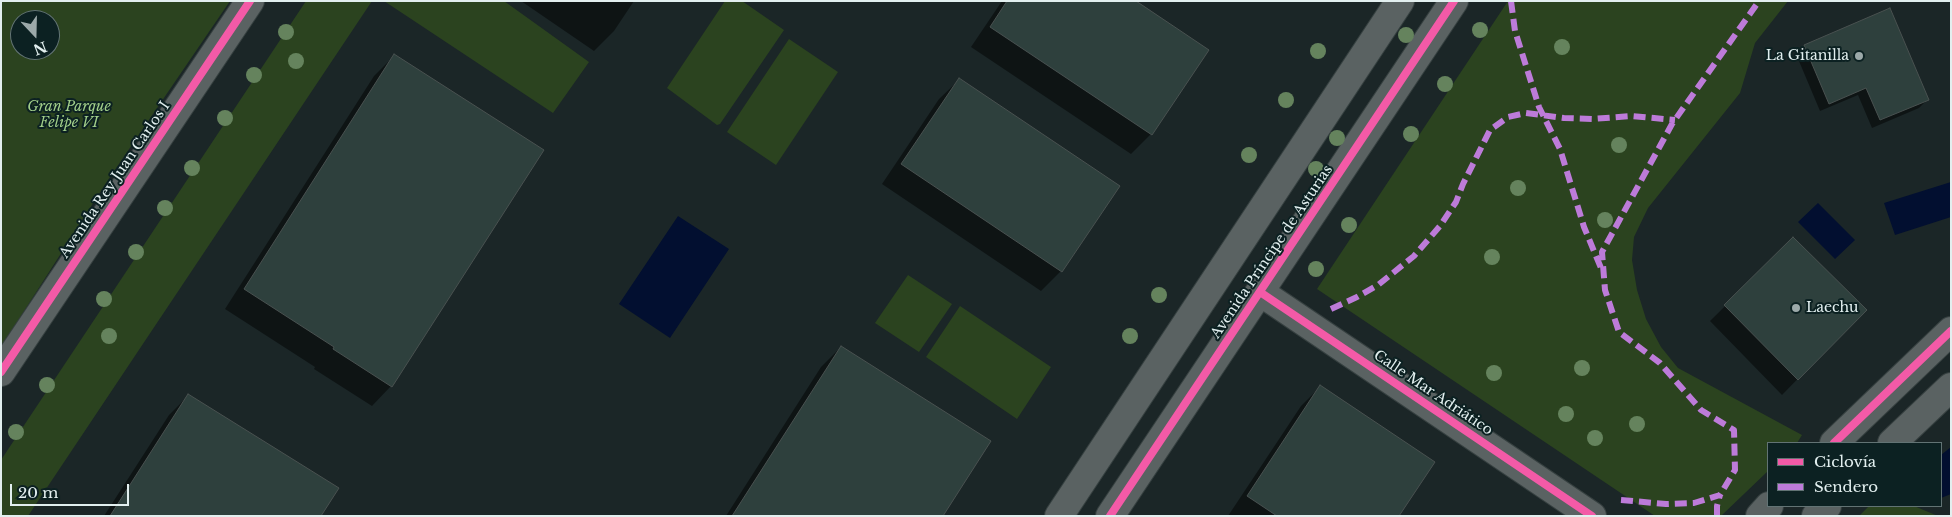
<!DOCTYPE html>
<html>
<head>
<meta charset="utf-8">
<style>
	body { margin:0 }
	#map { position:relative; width:1952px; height:517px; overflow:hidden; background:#1b2627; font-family:"Libre Baskerville",serif }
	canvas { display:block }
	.frame { position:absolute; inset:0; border:2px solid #e2efef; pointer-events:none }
	.legend { position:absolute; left:1767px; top:442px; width:175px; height:65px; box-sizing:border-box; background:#0c2122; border:1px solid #627374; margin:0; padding:6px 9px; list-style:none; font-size:15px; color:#e2efef }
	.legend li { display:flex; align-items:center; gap:10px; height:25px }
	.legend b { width:25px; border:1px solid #627374 }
	.north { position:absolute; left:10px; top:10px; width:50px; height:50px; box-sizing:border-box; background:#0c2122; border:1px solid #627374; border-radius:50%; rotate:159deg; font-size:14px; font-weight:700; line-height:20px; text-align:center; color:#e2efef }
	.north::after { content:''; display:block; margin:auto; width:18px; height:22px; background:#9ca9a9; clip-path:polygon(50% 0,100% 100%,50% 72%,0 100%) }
	.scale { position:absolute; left:10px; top:484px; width:119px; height:22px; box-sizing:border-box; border:2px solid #e2efef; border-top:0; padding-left:6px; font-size:15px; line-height:18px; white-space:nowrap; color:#e2efef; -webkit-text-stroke:4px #0c2122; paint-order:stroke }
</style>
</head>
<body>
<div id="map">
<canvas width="1952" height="517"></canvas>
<div class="frame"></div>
<ul class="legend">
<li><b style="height:6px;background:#f35aa7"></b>Ciclovía</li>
<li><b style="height:6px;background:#bd7bd9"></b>Sendero</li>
</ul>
<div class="north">N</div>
<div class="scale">20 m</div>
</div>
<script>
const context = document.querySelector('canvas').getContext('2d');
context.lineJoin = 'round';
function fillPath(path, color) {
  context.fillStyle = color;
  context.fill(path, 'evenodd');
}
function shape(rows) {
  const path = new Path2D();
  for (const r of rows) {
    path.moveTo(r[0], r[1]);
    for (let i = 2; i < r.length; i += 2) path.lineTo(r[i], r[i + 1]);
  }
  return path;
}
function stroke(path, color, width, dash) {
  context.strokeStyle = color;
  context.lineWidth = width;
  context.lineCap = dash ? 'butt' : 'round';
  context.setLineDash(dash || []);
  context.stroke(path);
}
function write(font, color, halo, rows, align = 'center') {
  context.font = font + ' "Libre Baskerville",serif';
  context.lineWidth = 4;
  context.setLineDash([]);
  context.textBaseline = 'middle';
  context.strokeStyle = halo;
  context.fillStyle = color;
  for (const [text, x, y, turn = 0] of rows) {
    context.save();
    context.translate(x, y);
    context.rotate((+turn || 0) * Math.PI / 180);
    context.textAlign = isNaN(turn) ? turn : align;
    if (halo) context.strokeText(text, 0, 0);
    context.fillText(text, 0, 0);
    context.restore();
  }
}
fillPath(shape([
	[1,1,230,1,108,180,1,347],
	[20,20,50,20,50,50,20,50],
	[306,1,372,1,28,516,1,516,1,460],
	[384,1,504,1,589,62,553,113],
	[725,1,742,1,784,30,720,124,717,125,667,88],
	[1508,1,1788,1,1755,43,1740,93,1648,208,1634,237,1632,260,1637,290,1646,319,1661,347,1678,368,1802,435,1797,443,1768,443,1768,471,1721,516,1655,516,1317,289],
	[789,39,838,72,776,165,727,132],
	[908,275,952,304,919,352,875,323],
	[960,306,1051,367,1017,419,926,357],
	[1869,506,1914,506,1938,516,1859,516]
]), '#2b431f');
fillPath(shape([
	[1951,182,1951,217,1895,235,1884,203],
	[1818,203,1855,240,1835,259,1798,222],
	[678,216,729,249,670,338,619,304],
	[1951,447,1951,494,1941,498,1941,455]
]), '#020f30');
fillPath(shape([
	[521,1,634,1,614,31,594,51],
	[1002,1,1134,1,1207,50,1151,134,1131,154,971,47],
	[1805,46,1927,100,1919,108,1872,128,1858,95,1820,111,1796,54],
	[394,56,391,386,372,406,314,369,315,367,225,309,374,76],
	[959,80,1061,271,1041,291,882,184,939,99],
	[1793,239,1865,310,1782,395,1710,321],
	[841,347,942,516,726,516,821,367],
	[1320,387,1398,516,1228,516,1301,406],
	[189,395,320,516,104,516,169,415]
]), '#0007');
const building = shape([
	[1007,1,1136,1,1209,50,1152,135,990,27,1007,1],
	[1890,8,1929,100,1880,120,1866,88,1829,104,1804,45,1890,8],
	[394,54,544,150,392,387,333,349,334,347,244,289,394,54],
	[959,78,1120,186,1062,272,901,164,959,78],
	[1793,237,1867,310,1798,380,1724,305,1793,237],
	[841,346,991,441,943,516,732,516,841,346],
	[1320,385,1435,462,1399,516,1277,516,1247,496,1320,385],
	[188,394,339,488,321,516,110,516,188,394]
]);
fillPath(building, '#2e403d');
stroke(building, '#495150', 1);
const street = shape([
	[1260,292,1592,516],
	[1,372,250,1],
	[1834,443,1951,331],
	[1892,443,1951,387],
	[1059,516,1400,1],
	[1110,516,1454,1],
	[1760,516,1769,506],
	[1816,516,1827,506]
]);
stroke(street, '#364040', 30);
stroke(street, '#5a6262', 28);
stroke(shape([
	[1511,1,1515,31,1539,107,1560,149,1584,227,1601,268],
	[1331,309,1357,297,1378,285,1414,256,1440,226,1456,202,1463,184,1490,130,1508,117,1526,113,1564,118,1592,119,1632,116,1675,120],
	[1621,500,1666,504,1694,503,1720,495,1735,470,1734,430,1701,410,1660,363,1619,332,1605,290,1602,252,1672,124,1759,1],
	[1717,516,1717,506,1720,495]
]), '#bd7bd9', 6, [12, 6]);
stroke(shape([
	[1260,292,1592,516],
	[1,372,250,1],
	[1834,443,1951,331],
	[1110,516,1454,1]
]), '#f35aa7', 8);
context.fillStyle = '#65835d';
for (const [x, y] of [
	[1480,30],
	[286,32],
	[1406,35],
	[1562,47],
	[1318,51],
	[296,61],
	[254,75],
	[1445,84],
	[1286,100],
	[225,118],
	[1411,134],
	[1337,138],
	[1619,145],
	[1249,155],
	[192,168],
	[1316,169],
	[1518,188],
	[165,208],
	[1605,220],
	[1349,225],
	[136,252],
	[1492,257],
	[1316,269],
	[1159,295],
	[104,299],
	[109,336],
	[1130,336],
	[1582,368],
	[1494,373],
	[47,385],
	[1566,414],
	[1637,424],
	[16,432],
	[1595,438]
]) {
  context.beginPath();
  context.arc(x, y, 8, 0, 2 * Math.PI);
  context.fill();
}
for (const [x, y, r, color] of [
	[1859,56,5,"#9ca9a9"],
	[1796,308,5,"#9ca9a9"]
]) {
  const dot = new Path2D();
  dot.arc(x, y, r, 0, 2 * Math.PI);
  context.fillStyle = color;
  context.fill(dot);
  stroke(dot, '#0c2122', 2);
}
write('14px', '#e2efef', '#0c2122', [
	["La Gitanilla",1849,56],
	["Laechu",1806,308,"left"]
], 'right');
write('italic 14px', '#a2cf8a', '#0c2122', [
	["Gran Parque",69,107],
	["Felipe VI",69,123]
]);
write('14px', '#e2efef', '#0c2122', [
	["Avenida Rey Juan Carlos I",115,180,-56],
	["Avenida Príncipe de Asturias",1272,252,-56],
	["Calle Mar Adriático",1433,393,34]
]);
</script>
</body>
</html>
